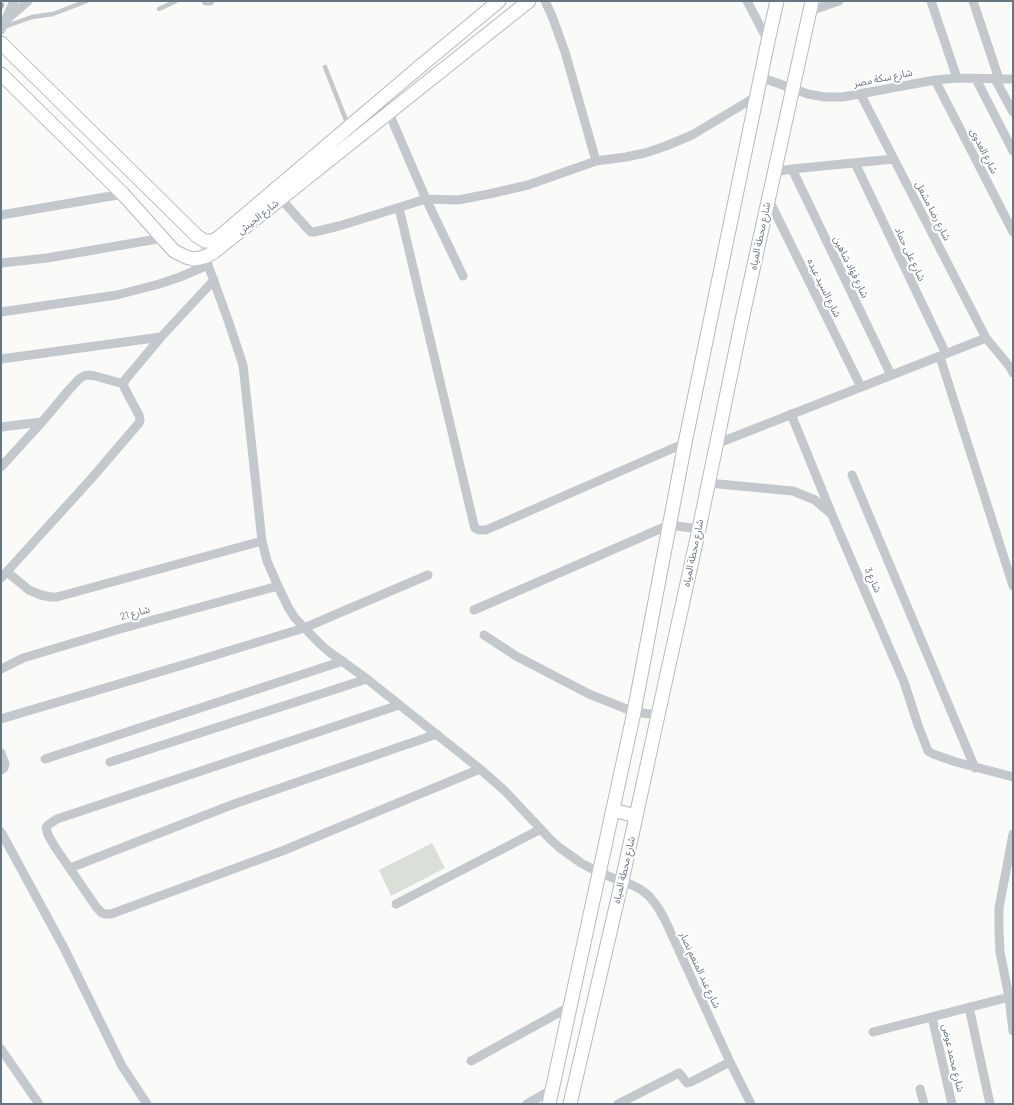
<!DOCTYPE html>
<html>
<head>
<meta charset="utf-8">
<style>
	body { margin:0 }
	#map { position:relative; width:1014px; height:1105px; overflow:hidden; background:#fafaf8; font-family:Barlow,sans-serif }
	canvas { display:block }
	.frame { position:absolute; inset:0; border:2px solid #657683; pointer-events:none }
</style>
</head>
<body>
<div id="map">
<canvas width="1014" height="1105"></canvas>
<div class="frame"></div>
</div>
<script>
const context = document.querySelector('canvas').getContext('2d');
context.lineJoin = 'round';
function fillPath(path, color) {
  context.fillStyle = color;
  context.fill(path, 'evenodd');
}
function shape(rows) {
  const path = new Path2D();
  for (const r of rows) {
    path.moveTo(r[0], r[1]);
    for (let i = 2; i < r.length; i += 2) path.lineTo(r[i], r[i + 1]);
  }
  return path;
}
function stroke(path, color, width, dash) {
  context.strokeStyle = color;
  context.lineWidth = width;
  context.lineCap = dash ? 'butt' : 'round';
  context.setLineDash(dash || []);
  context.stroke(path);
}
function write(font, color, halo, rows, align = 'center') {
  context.font = font + ' Barlow,"Noto Sans Arabic",sans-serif';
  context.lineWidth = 4;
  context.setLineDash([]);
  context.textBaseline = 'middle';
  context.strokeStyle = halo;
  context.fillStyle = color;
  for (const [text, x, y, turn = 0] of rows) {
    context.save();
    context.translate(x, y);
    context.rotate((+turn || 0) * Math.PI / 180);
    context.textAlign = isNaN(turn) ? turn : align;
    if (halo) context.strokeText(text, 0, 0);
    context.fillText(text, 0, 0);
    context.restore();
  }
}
fillPath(shape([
	[432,843,445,868,391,896,379,870]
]), '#dadfd7');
const secondary = shape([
	[1,43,197,236,205,241,212,241,218,238,417,69,499,1],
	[1,74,123,194,174,251,186,257,193,259,200,258,207,256,214,252,529,1],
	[613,810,636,816],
	[549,1104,634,712,685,443,768,41,777,1],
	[570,1104,622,881,658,715,699,529,743,315,812,1]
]);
stroke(secondary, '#b3babf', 15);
stroke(shape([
	[159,9,176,1],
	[4,27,32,17,53,14,87,1],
	[325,67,348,125]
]), '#c3c8cc', 4.5);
stroke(shape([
	[206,1,210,1],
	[545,1,552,16,565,52,596,161],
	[747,1,768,41],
	[931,1,957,78],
	[973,1,999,79],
	[810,11,839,1],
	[6,20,28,1],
	[1,30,14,1],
	[760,77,808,94,825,97,843,97,935,80,957,78,1013,79],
	[976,79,1013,151],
	[995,79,1013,112],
	[935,80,1013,232],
	[861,95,986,338,1010,367,1013,373],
	[389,113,426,199,463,276],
	[855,163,946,354],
	[792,169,891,375],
	[774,172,792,169,894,159],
	[768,198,861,387],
	[281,199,307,228,311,232,314,232,339,226,426,199,458,200,489,194,528,185,596,161,626,157,645,153,666,146,692,135,757,96],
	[399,208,474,525,475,528,479,530,486,530,685,443],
	[1,215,123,194],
	[205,241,208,265,228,320,243,365,262,541,267,561,278,586,288,607,295,618,318,642,328,651,367,679,480,769,505,791,550,839,560,848,581,863,600,873,632,885,640,889,649,896,657,906,665,920,730,1062,751,1104],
	[1,263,47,258,163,238],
	[1,312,117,295,159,284,180,277,208,265],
	[940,357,1013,586],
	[1,359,161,337],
	[791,414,835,522,904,682,918,725,928,751,933,754,956,762,1013,777],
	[1,427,42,422],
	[716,444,986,338],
	[1,467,42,422,68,391,79,379,84,376,88,375,95,376,124,384],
	[852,475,975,768],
	[708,483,793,491,815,500,830,513],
	[7,572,29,590,41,595,51,597,57,597,262,541],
	[1,578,91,479,139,423,140,420,139,415,124,387,124,384,125,380,161,337,214,280],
	[474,610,669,525,699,529],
	[484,635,516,656,589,694,634,712,658,715],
	[1,669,23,658,120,629,278,586],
	[399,705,57,819,48,825,46,828,48,835,55,847,97,908,102,913,105,914,111,914,282,851,480,769],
	[1,719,186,664,304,628,428,575],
	[1,753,5,764,4,768,1,770],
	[45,759,343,661],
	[110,762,367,679],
	[1,832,64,948,122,1066,147,1104],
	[1013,834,999,908,999,932,1000,952,1009,997,1013,1031],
	[70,868,234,804,437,734],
	[396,904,541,829],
	[969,1007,990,1104],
	[932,1017,952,1104],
	[873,1032,1013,996],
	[1,1049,39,1104],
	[471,1061,571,1006],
	[920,1089,924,1104],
	[527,1104,553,1089],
	[618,1104,677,1074,679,1073,680,1074,687,1083,691,1082,730,1062]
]), '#c3c8cc', 9);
stroke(secondary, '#fff', 13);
stroke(shape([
	[1,9,4,1]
]), '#a2aab0', 3, [6, 3]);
write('10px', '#657683', '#fff', [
	["شارع سكة مصر",883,78,-11],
	["شارع العدوى",984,151,63],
	["شارع رضا مشعل",933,211,63],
	["شارع الجيش",258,217,-38],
	["شارع محطة المياه",760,236,-78],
	["شارع على حماد",910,254,65],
	["شارع فؤاد شاهين",851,267,64],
	["شارع السيد عبده",824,288,64],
	["شارع محطة المياه",693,553,-78],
	["شارع 3",873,580,66],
	["شارع 21",135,613,-15],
	["شارع محطة المياه",624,870,-77],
	["شارع عبد المنعم نصار",700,970,65],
	["شارع محمد عوض",953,1058,77]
]);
</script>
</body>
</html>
